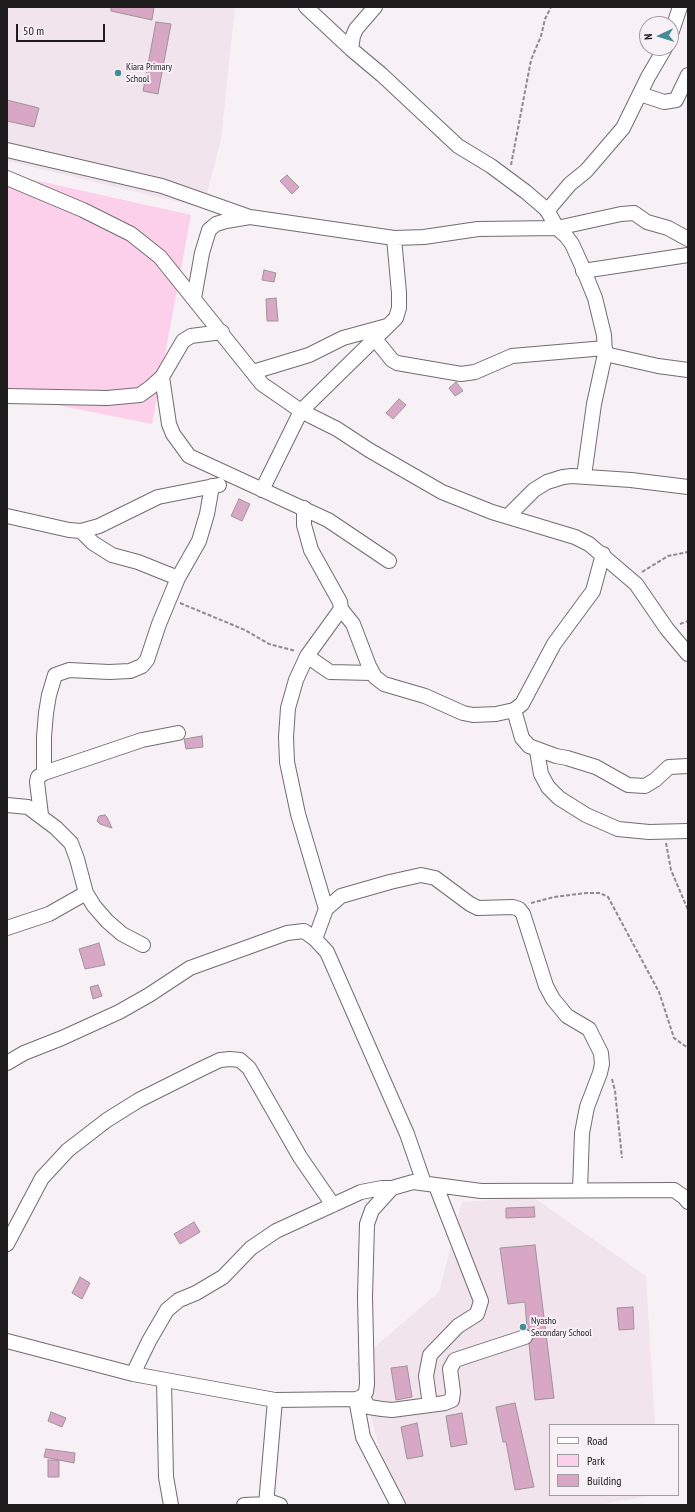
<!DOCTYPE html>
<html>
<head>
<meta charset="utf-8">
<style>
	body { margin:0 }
	#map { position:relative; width:695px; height:1512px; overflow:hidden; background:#f7f1f5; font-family:"PT Sans Narrow",sans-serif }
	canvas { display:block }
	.frame { position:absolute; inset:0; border:8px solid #1e1c1d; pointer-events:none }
	.legend { position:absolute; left:549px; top:1424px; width:130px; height:72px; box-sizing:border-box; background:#f7f1f5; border:1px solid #a09c9f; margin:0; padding:5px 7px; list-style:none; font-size:12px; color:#1e1c1d }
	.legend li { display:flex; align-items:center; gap:8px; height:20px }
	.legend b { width:20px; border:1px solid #a09c9f }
	.north { position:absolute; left:639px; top:16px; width:40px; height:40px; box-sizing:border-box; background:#f7f1f5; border:1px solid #a09c9f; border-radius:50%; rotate:266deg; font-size:11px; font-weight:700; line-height:16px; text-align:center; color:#1e1c1d }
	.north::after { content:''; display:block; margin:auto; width:14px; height:18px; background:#468b98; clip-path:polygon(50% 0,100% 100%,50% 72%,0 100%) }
	.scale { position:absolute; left:16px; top:24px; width:89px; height:18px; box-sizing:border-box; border:2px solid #1e1c1d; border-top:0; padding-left:5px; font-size:12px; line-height:14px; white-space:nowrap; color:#1e1c1d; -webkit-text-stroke:3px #f7f1f5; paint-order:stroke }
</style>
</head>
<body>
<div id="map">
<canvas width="695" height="1512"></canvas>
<div class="frame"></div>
<ul class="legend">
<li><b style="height:5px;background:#fff"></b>Road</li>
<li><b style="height:11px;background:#fccfea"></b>Park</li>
<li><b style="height:11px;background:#d9a7c6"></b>Building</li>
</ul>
<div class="north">N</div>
<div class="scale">50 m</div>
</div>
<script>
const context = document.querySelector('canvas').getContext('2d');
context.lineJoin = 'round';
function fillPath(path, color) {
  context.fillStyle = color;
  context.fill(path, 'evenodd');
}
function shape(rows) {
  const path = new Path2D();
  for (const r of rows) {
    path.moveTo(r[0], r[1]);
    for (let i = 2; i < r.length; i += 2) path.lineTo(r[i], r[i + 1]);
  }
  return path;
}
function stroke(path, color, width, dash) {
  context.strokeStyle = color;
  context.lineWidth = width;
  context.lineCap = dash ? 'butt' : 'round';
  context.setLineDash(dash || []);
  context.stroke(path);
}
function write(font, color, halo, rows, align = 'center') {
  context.font = font + ' "PT Sans Narrow",sans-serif';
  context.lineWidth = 4;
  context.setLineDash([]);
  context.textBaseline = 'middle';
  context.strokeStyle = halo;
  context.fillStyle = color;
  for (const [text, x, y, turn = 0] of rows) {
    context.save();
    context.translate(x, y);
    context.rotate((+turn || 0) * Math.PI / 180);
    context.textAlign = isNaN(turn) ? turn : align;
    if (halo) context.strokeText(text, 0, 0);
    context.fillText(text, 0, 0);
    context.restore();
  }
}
fillPath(shape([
	[7,7,235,7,221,140,203,208,7,161],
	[533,1197,646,1276,655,1425,550,1425,550,1495,656,1495,597,1505,395,1505,356,1363,439,1292,462,1202]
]), '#f2e4ec');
fillPath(shape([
	[7,174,191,215,152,424,7,395]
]), '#fccfea');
const building = shape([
	[111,7,154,7,152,20,111,11,111,7],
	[156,22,171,24,158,94,143,91,156,22],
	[7,100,39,108,34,127,7,121,7,100],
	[287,175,299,187,292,194,280,181,287,175],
	[264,270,276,273,274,282,262,280,264,270],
	[276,298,278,321,267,321,266,299,276,298],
	[456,382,463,391,455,396,449,388,456,382],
	[399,399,406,405,393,419,386,413,399,399],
	[239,499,250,504,242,521,231,516,239,499],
	[202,736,203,747,186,749,184,739,202,736],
	[105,815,107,817,112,828,100,824,97,821,99,816,105,815],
	[99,943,105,965,85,969,79,949,99,943],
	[98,985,102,996,93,999,90,987,98,985],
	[534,1207,535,1217,506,1218,506,1208,534,1207],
	[194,1222,200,1232,180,1244,174,1234,194,1222],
	[535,1245,554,1398,535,1400,529,1344,533,1339,533,1335,527,1329,525,1302,508,1304,500,1248,535,1245],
	[80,1277,90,1283,82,1299,72,1293,80,1277],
	[633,1307,634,1329,619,1330,617,1308,633,1307],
	[407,1366,412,1397,396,1400,391,1368,407,1366],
	[515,1403,534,1487,515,1490,506,1442,503,1442,496,1407,515,1403],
	[51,1412,66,1418,62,1427,48,1421,51,1412],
	[462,1413,467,1444,451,1447,446,1416,462,1413],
	[417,1423,423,1456,407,1459,401,1427,417,1423],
	[46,1449,75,1453,74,1463,44,1457,46,1449],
	[48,1460,59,1460,59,1477,48,1477,48,1460]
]);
fillPath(building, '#d9a7c6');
stroke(building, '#9b9598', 1);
const minor = shape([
	[306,7,351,49,382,75,458,146,491,166,526,192,547,210,557,228,621,214,634,213,647,222,668,228,688,239],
	[671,34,680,7],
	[351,49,353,36,356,29,375,7],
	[640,94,664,102,676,100,688,75],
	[7,150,162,186,247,216],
	[7,178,83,210,131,234,160,257,262,384,301,411,337,429,369,450,442,492,492,512,575,537,589,544,636,584,667,629,688,654],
	[547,211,570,184,586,171,623,128,648,77,665,48],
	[583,271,688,255],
	[194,298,202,253,209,230,216,224,226,221,250,217,394,238,424,237,478,229,557,228,566,236,572,244,582,266,595,298,604,335,605,354,594,404,584,476],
	[375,339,392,360,397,363,461,374,475,372,512,356,605,348],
	[605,354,658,366,688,370],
	[253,372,309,355,343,338,387,326],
	[162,377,169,424,173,434,189,456,328,520,389,561],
	[7,396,107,398,140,395,151,387,162,377,183,341,191,336,222,332],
	[262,490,301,411,396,318,399,308,399,293,394,238],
	[304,508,304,525,311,550,340,602,341,609,307,656,296,680,288,708,286,737,287,762,298,814,326,909],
	[7,516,69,530,81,531,99,526,158,497,219,485],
	[508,516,534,490,547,482,563,477,572,476,631,480,688,487],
	[81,531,93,543,112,555,138,562,178,578],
	[341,609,353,624,369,666,375,677,384,684,425,696,463,713,473,715,496,714,514,710,522,704,554,644,593,591,603,554],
	[307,656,330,672,372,673],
	[514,710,522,738,529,746,556,756,567,758,596,767,628,785,645,786,655,780,669,767,688,766],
	[537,751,541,774,548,787,559,798,586,815,618,829,649,832,688,831],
	[44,773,44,737,46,713,49,695,55,675,69,670,109,672,130,671,142,666,147,660,159,624,178,578,199,541,207,514,212,486],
	[7,805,28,807,56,828,71,843,77,859,86,893,94,906,107,921,122,934,143,945],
	[41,815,37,782,38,777,44,773,142,740,178,733],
	[7,928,49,914,86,893],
	[315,939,326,909,341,896,390,882,421,875,435,878,470,904,478,908,513,907,519,909,523,914,546,986,553,999,567,1016,589,1029,601,1053,602,1064,600,1073,587,1107,582,1133,580,1190],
	[7,1063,24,1053,62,1038,119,1012,149,995,190,968,287,933,304,931,315,939,327,952,407,1134,424,1183],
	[7,1244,42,1178,68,1150,107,1120,139,1100,201,1069,220,1060,230,1059,240,1060,249,1068,300,1157,333,1205],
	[7,1341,133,1374,275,1400,356,1399,362,1397,366,1392,367,1384,365,1297,367,1224,372,1210,392,1188,413,1182,481,1191,674,1190,684,1197,688,1202],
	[133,1374,149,1341,167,1310,179,1300,196,1293,223,1277,251,1248,276,1231,361,1192,382,1188,392,1188],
	[164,1380,166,1477,171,1505],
	[362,1397,369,1407,382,1409,392,1410,445,1403,452,1400,453,1392,450,1369,455,1360,525,1337],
	[356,1399,363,1437,398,1505],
	[430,1405,426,1376,430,1355,458,1326,477,1314,481,1301,436,1186],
	[266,1500,280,1505],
	[244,1505,266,1504],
	[266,1505,275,1400]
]);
stroke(minor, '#726c6f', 16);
stroke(shape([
	[511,165,531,60,541,36,545,19,551,7],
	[642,572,668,556,688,552],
	[180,603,245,630,269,644,296,651],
	[680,624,688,621],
	[666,843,671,870,688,910],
	[531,903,554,897,587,893,600,893,608,897,659,992,674,1038,688,1048],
	[612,1079,615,1091,622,1158]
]), '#8e8a8d', 2, [4, 2]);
stroke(minor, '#fff', 14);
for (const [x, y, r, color] of [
	[118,73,4,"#468b98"],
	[523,1327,4,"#468b98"]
]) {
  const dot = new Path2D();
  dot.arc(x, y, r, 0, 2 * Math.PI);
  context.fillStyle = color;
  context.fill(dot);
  stroke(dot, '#f7f1f5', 1.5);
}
write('10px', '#1e1c1d', '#f7f1f5', [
	["Kiara Primary",126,67],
	["School",126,79],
	["Nyasho",531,1321],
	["Secondary School",531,1333]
], 'left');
</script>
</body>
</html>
